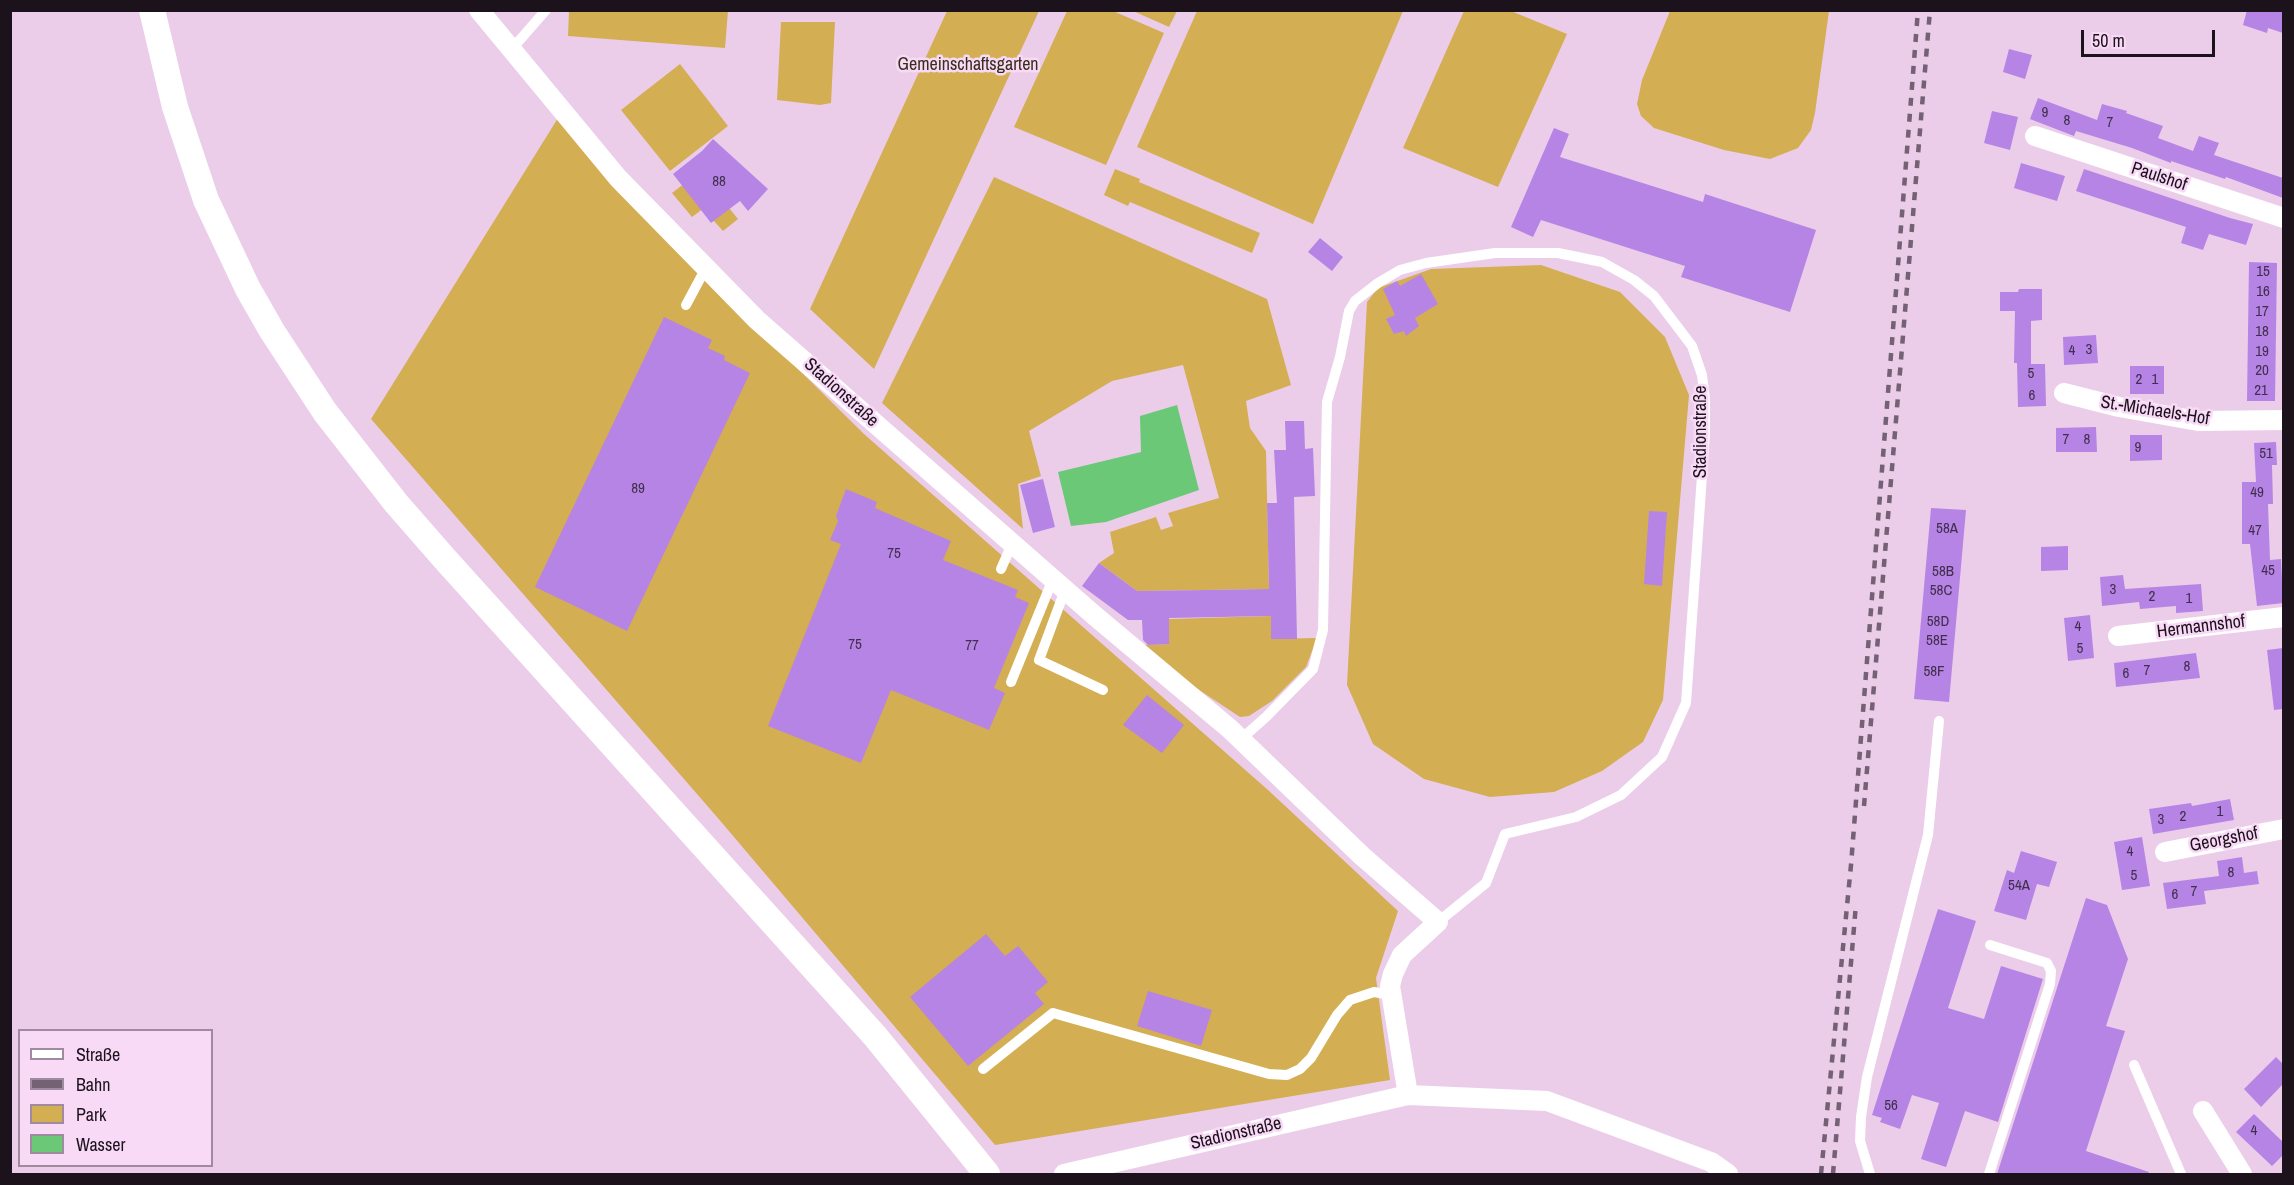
<!DOCTYPE html>
<html>
<head>
<meta charset="utf-8">
<style>
	body { margin:0 }
	#map { position:relative; width:2294px; height:1185px; overflow:hidden; background:#ebcdea; font-family:"Archivo Narrow",sans-serif }
	canvas { display:block }
	.frame { position:absolute; inset:0; border:12px solid #1c121c; pointer-events:none }
	.legend { position:absolute; left:18px; top:1029px; width:195px; height:138px; box-sizing:border-box; background:#f8daf7; border:2px solid #a08a9f; margin:0; padding:8px 10px; list-style:none; font-size:18px; color:#1c121c }
	.legend li { display:flex; align-items:center; gap:12px; height:30px }
	.legend b { width:30px; border:2px solid #a08a9f }
	.scale { position:absolute; left:2081px; top:30px; width:134px; height:27px; box-sizing:border-box; border:3px solid #1c121c; border-top:0; padding-left:8px; font-size:18px; line-height:21px; white-space:nowrap; color:#1c121c; -webkit-text-stroke:4px #f8daf7; paint-order:stroke }
</style>
</head>
<body>
<div id="map">
<canvas width="2294" height="1185"></canvas>
<div class="frame"></div>
<ul class="legend">
<li><b style="height:8px;background:#fff"></b>Straße</li>
<li><b style="height:8px;background:#746174"></b>Bahn</li>
<li><b style="height:16px;background:#d4ae52"></b>Park</li>
<li><b style="height:16px;background:#6ac877"></b>Wasser</li>
</ul>
<div class="scale">50 m</div>
</div>
<script>
const context = document.querySelector('canvas').getContext('2d');
context.lineJoin = 'round';
function fillPath(path, color) {
  context.fillStyle = color;
  context.fill(path, 'evenodd');
}
function shape(rows) {
  const path = new Path2D();
  for (const r of rows) {
    path.moveTo(r[0], r[1]);
    for (let i = 2; i < r.length; i += 2) path.lineTo(r[i], r[i + 1]);
  }
  return path;
}
function stroke(path, color, width, dash) {
  context.strokeStyle = color;
  context.lineWidth = width;
  context.lineCap = dash ? 'butt' : 'round';
  context.setLineDash(dash || []);
  context.stroke(path);
}
function write(font, color, halo, rows, align = 'center') {
  context.font = font + ' "Archivo Narrow",sans-serif';
  context.lineWidth = 5;
  context.setLineDash([]);
  context.textBaseline = 'middle';
  context.strokeStyle = halo;
  context.fillStyle = color;
  for (const [text, x, y, turn = 0] of rows) {
    context.save();
    context.translate(x, y);
    context.rotate((+turn || 0) * Math.PI / 180);
    context.textAlign = isNaN(turn) ? turn : align;
    if (halo) context.strokeText(text, 0, 0);
    context.fillText(text, 0, 0);
    context.restore();
  }
}
fillPath(shape([
	[569,11,728,11,725,48,568,36],
	[947,11,1039,11,874,369,810,309],
	[1067,11,1113,11,1164,33,1106,165,1014,127],
	[1133,11,1177,11,1169,27],
	[1197,11,1403,11,1313,224,1137,147],
	[1464,11,1511,11,1567,34,1498,187,1403,148],
	[1670,11,1829,11,1815,113,1811,130,1798,148,1770,159,1724,150,1654,128,1641,116,1637,104,1642,80],
	[781,22,835,22,831,103,820,105,777,100],
	[680,64,728,126,670,171,621,110],
	[558,118,645,218,864,434,1268,790,1398,911,1376,978,1390,1080,995,1145,717,817,371,419],
	[1115,169,1140,179,1139,182,1260,233,1252,253,1130,202,1128,206,1104,195],
	[994,177,1267,299,1291,385,1246,401,1250,428,1266,451,1269,589,1137,591,1099,563,1114,553,1110,532,1156,517,1161,530,1173,526,1168,513,1219,498,1183,365,1112,381,1029,431,1041,476,1018,484,1023,529,882,403],
	[685,183,704,208,692,217,672,193],
	[729,208,738,219,723,231,713,220],
	[1541,265,1620,292,1665,337,1689,395,1663,700,1643,742,1602,771,1554,792,1490,797,1424,779,1373,744,1347,685,1367,302,1378,288,1431,269],
	[1271,616,1271,639,1317,638,1306,667,1272,701,1249,716,1240,717,1184,680,1143,645,1169,644,1169,619]
]), '#d4ae52');
fillPath(shape([
	[1177,405,1199,490,1106,522,1071,526,1058,472,1141,452,1140,416]
]), '#6ac877');
fillPath(shape([
	[2247,10,2283,10,2283,33,2268,28,2267,33,2243,25],
	[2009,49,2032,55,2025,79,2003,72],
	[2038,98,2097,120,2102,104,2127,111,2126,113,2163,126,2158,138,2193,151,2199,136,2219,143,2214,155,2283,178,2283,198,2226,177,2225,179,2171,161,2171,163,2132,148,2076,131,2074,136,2030,119],
	[1992,111,2018,117,2010,150,1984,143],
	[1554,128,1569,134,1560,157,1703,202,1705,194,1816,230,1790,312,1681,277,1685,266,1541,220,1533,237,1511,227],
	[713,139,768,189,748,211,740,201,711,223,673,174,702,151],
	[2021,163,2065,176,2057,201,2014,188],
	[2084,169,2230,218,2253,224,2246,245,2209,234,2203,250,2181,243,2186,227,2076,191],
	[1320,238,1343,257,1332,271,1308,252],
	[2249,262,2277,263,2275,401,2247,401],
	[1421,274,1438,304,1415,318,1419,326,1406,336,1404,331,1394,334,1386,319,1395,315,1383,289,1397,281,1400,286],
	[2019,289,2042,289,2042,320,2031,321,2031,364,2045,364,2046,406,2018,407,2017,363,2014,363,2015,311,2000,311,2000,292,2018,292],
	[664,317,712,340,708,348,725,356,724,360,750,373,627,631,535,587],
	[2096,335,2098,363,2064,365,2063,337],
	[2130,366,2164,366,2164,394,2130,394],
	[1285,421,1304,421,1305,449,1313,448,1315,496,1294,497,1297,639,1271,639,1271,616,1169,618,1169,644,1148,645,1143,640,1142,620,1128,620,1082,586,1099,563,1137,591,1269,589,1267,503,1277,503,1274,450,1286,450],
	[2096,427,2097,452,2056,452,2056,428],
	[2130,435,2162,435,2162,460,2130,461],
	[2276,442,2277,465,2272,465,2273,504,2268,504,2270,560,2281,559,2283,603,2257,606,2250,544,2242,544,2242,482,2256,482,2254,443],
	[1043,479,1055,527,1033,533,1020,485],
	[846,489,877,502,875,508,951,541,943,560,1018,590,1015,597,1029,603,994,688,1005,693,989,730,891,690,861,763,768,726,841,544,830,540,838,521,836,516],
	[1931,508,1966,510,1949,702,1914,699],
	[1649,511,1667,512,1662,586,1644,584],
	[2068,546,2068,570,2041,571,2041,547],
	[2123,575,2125,589,2201,584,2203,611,2176,613,2176,606,2140,609,2139,602,2102,606,2100,577],
	[2090,615,2094,658,2068,661,2064,618],
	[2283,648,2283,709,2274,710,2267,650],
	[2196,653,2200,678,2116,687,2114,663],
	[1147,695,1184,725,1162,753,1123,725],
	[2230,799,2234,820,2153,834,2149,809,2191,803,2192,806],
	[2142,837,2150,886,2122,890,2114,842],
	[2021,851,2057,862,2049,887,2037,884,2026,920,1994,911,2007,870,2014,873],
	[2242,857,2244,873,2257,871,2259,884,2204,891,2206,904,2167,909,2163,883,2219,876,2217,861],
	[2086,898,2107,905,2128,959,2106,1026,2125,1031,2086,1151,2149,1172,2148,1174,1997,1174],
	[1938,909,1976,921,1948,1008,1984,1019,2001,966,2043,979,1998,1122,1965,1111,1946,1167,1921,1159,1939,1103,1912,1095,1900,1129,1880,1122,1882,1118,1872,1115],
	[986,934,1005,956,1018,946,1048,982,1035,993,1044,1004,968,1066,910,997],
	[1148,991,1212,1010,1201,1046,1137,1026],
	[2276,1057,2283,1064,2283,1084,2261,1107,2244,1089],
	[2254,1114,2283,1142,2283,1155,2272,1166,2236,1132]
]), '#b684e4');
stroke(shape([
	[511,50,546,10],
	[686,305,701,277,708,271],
	[1001,569,1012,544],
	[1065,590,1039,660,1103,690],
	[1011,682,1053,579],
	[1240,740,1267,716,1313,669,1323,630,1327,402,1340,357,1349,311,1355,301,1378,283,1400,270,1426,263,1495,253,1558,253,1602,262,1634,280,1654,296,1692,346,1702,375,1705,399,1705,433,1686,703,1662,757,1621,795,1576,817,1505,834,1486,883,1438,922],
	[2134,1065,2181,1174],
	[983,1069,1053,1013,1269,1074,1287,1075,1300,1069,1311,1058,1337,1015,1350,1000,1374,992,1391,995],
	[1870,1174,1860,1141,1861,1117,1867,1077,1928,835,1939,721],
	[1989,1174,2050,984,2051,971,2047,963,1990,945]
]), '#fff', 10);
stroke(shape([
	[479,10,618,178,757,320,1095,616,1230,729,1362,856,1438,922,1402,955,1393,974,1390,986,1408,1095],
	[2035,136,2284,218],
	[2064,393,2119,407,2198,421,2284,420],
	[2118,636,2284,617],
	[2165,852,2284,829],
	[2203,1111,2242,1174],
	[1064,1174,1408,1095,1547,1101,1711,1162,1728,1174]
]), '#fff', 20);
stroke(shape([
	[152,10,175,107,206,200,248,289,272,331,325,412,396,503,444,558,875,1036,987,1174]
]), '#fff', 26);
stroke(shape([
	[1864,806,1930,10],
	[1821,1174,1851,865,1918,10],
	[1833,1174,1856,904]
]), '#746174', 4.5, [8, 8]);
write('15px', '#422e4e', null, [
	["9",2045,113],
	["8",2067,121],
	["7",2110,123],
	["88",719,182],
	["15",2263,272],
	["16",2263,292],
	["17",2262,312],
	["18",2262,332],
	["3",2089,350],
	["4",2072,351],
	["19",2262,352],
	["20",2262,371],
	["5",2031,374],
	["2",2139,380],
	["1",2155,380],
	["21",2261,391],
	["6",2032,396],
	["7",2066,440],
	["8",2087,440],
	["9",2138,448],
	["51",2266,454],
	["89",638,489],
	["49",2257,493],
	["58A",1947,529],
	["47",2255,531],
	["75",894,554],
	["45",2268,571],
	["58B",1943,572],
	["3",2113,590],
	["58C",1941,591],
	["2",2152,597],
	["1",2189,599],
	["58D",1938,622],
	["4",2078,627],
	["58E",1937,641],
	["75",855,645],
	["77",972,646],
	["5",2080,649],
	["8",2187,667],
	["7",2147,671],
	["58F",1934,672],
	["6",2126,674],
	["1",2220,812],
	["2",2183,817],
	["3",2161,820],
	["4",2130,852],
	["8",2231,873],
	["5",2134,876],
	["54A",2019,886],
	["7",2194,892],
	["6",2175,895],
	["56",1891,1106],
	["4",2254,1131]
]);
write('18px', '#372f1a', '#f8daf7', [
	["Gemeinschaftsgarten",968,65]
]);
write('18px', '#1c121c', '#f8daf7', [
	["Paulshof",2159,177,18],
	["Stadionstraße",841,393,42],
	["St.-Michaels-Hof",2155,411,9],
	["Stadionstraße",1701,432,-90],
	["Hermannshof",2201,627,-7],
	["Georgshof",2224,840,-11],
	["Stadionstraße",1236,1134,-13]
]);
</script>
</body>
</html>
